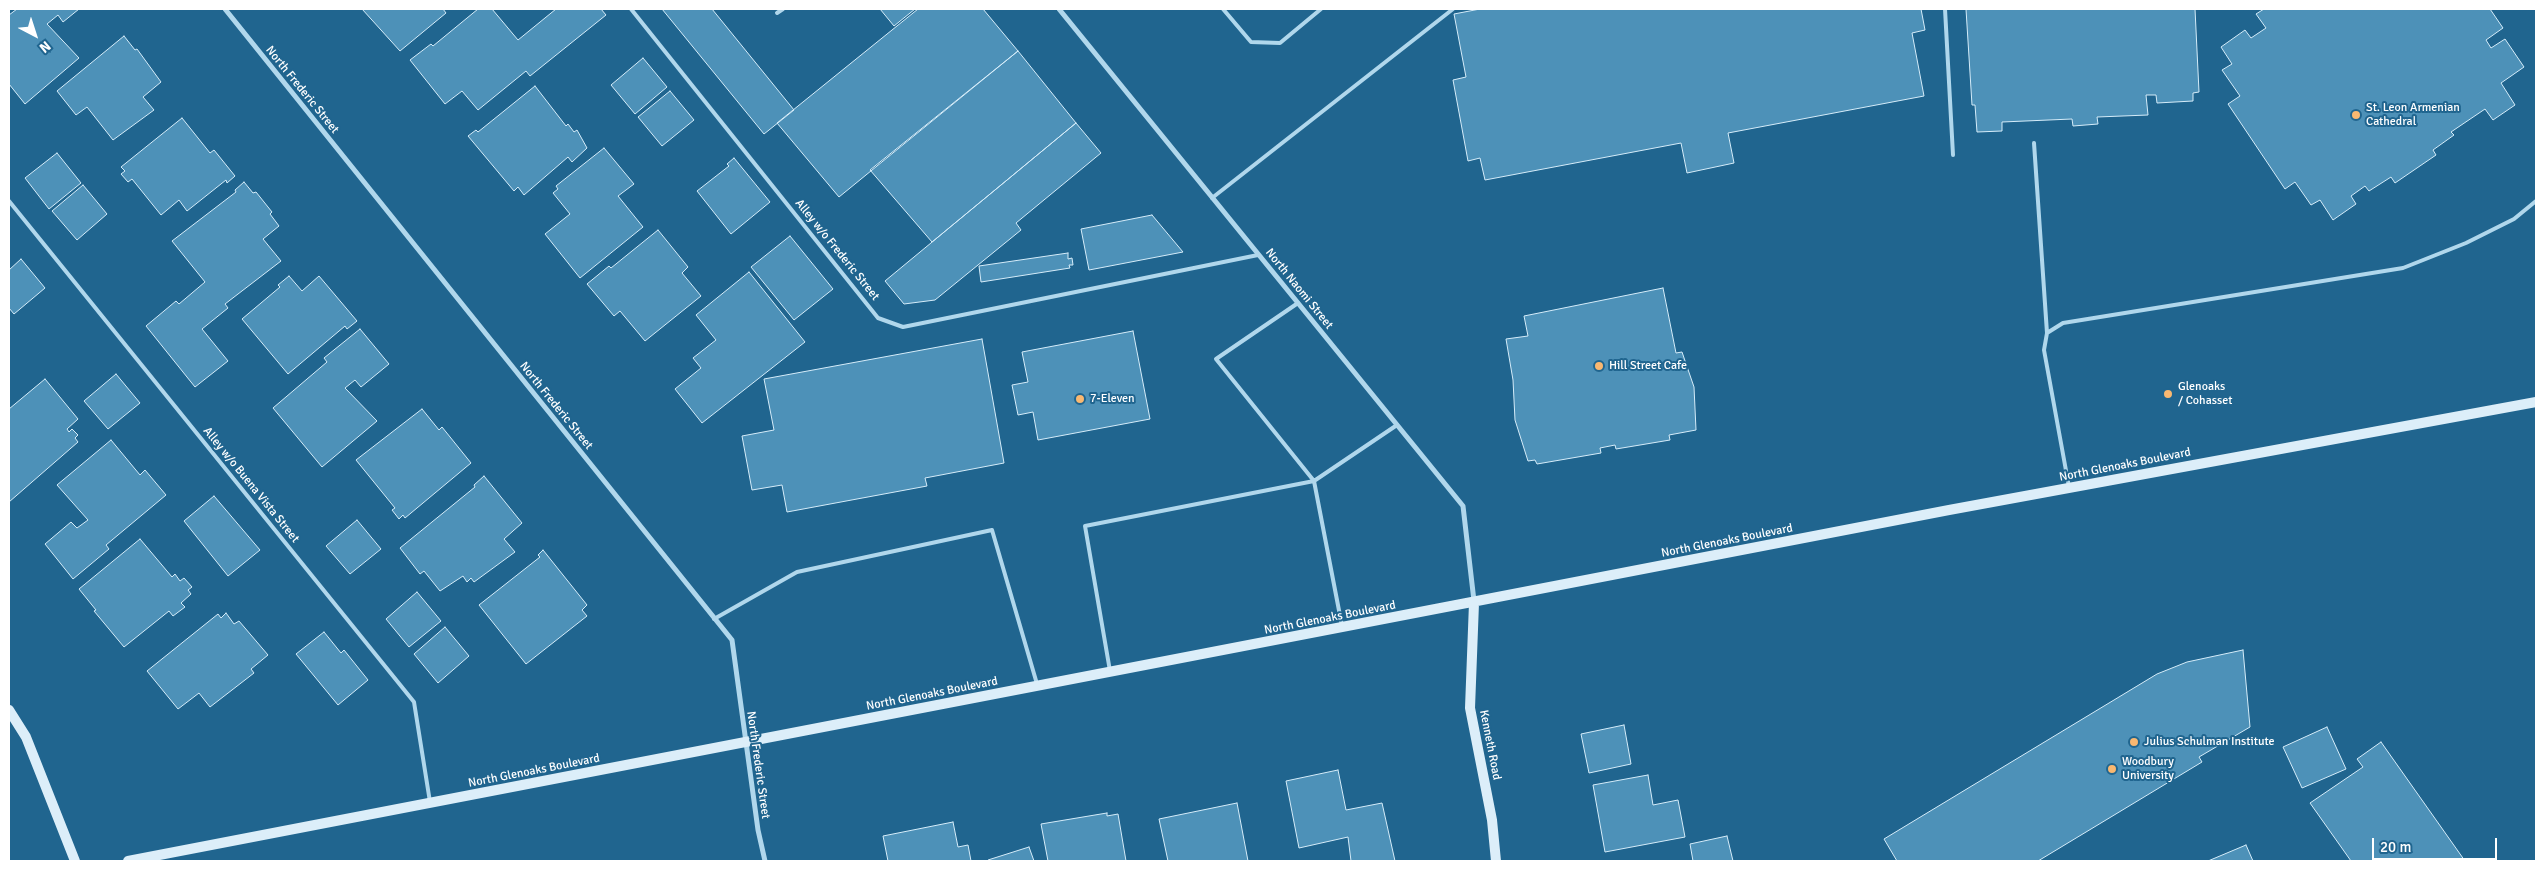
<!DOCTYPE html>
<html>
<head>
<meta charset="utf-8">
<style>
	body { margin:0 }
	#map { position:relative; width:2545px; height:870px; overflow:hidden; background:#20658f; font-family:Signika,sans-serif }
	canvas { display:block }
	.frame { position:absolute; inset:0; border:10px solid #fff; pointer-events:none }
	.north { position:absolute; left:10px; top:10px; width:50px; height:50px; -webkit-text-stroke:4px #20658f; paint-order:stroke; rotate:140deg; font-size:14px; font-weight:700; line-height:20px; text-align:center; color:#fff }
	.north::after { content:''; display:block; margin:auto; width:18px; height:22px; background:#fff; clip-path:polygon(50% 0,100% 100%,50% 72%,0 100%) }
	.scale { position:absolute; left:2372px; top:838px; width:125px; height:22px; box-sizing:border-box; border:2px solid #fff; border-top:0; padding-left:6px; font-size:15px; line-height:18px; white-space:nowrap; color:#fff; -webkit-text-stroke:4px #20658f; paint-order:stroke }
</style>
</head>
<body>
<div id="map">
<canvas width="2545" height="870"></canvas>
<div class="frame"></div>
<div class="north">N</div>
<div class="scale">20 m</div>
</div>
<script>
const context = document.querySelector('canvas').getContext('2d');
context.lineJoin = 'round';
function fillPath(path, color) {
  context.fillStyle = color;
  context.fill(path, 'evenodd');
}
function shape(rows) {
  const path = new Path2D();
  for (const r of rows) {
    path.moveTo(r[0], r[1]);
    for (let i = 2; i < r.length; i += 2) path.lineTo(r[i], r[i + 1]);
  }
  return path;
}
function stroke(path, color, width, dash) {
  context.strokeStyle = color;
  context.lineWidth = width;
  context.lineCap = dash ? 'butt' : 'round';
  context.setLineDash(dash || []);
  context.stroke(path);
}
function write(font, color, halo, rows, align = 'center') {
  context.font = font + ' Signika,sans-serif';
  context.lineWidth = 4;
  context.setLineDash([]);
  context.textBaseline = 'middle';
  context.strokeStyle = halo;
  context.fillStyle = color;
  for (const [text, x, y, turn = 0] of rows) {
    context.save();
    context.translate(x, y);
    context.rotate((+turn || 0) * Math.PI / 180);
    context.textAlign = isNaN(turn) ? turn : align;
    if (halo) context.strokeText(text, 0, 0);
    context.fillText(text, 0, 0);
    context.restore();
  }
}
const building = shape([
	[17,9,79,9,63,22,58,15,47,24,79,58,25,104,9,84,9,15,17,9],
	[362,9,443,9,446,13,400,51,362,9],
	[478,9,492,9,518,40,556,9,601,9,606,15,530,76,526,71,478,110,462,91,445,104,410,60,431,44,433,46,478,9],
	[662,9,712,9,794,110,764,134,662,9],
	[880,9,915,9,894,26,880,9],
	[918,9,983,9,1018,51,839,197,777,123,918,9],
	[1480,9,1921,9,1925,30,1912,33,1924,96,1728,133,1734,163,1687,173,1681,143,1485,180,1480,158,1468,161,1453,80,1466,77,1454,14,1480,9],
	[1966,9,2195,9,2199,92,2193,93,2193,101,2157,103,2156,95,2146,95,2148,115,2097,117,2098,124,2073,126,2072,119,2002,122,2002,131,1977,132,1975,105,1972,105,1966,9],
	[2264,9,2490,9,2503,28,2486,40,2491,48,2505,39,2524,67,2501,83,2515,105,2493,120,2485,109,2451,132,2454,135,2433,150,2436,155,2395,183,2391,177,2369,191,2365,186,2351,196,2356,204,2333,220,2320,200,2311,205,2295,182,2285,189,2228,104,2240,96,2222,70,2232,64,2221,47,2245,30,2251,38,2266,28,2256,14,2264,9],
	[124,36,135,50,137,49,161,82,143,97,154,110,113,140,87,107,76,115,57,91,124,36],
	[1018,51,1076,123,932,242,870,170,1018,51],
	[643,58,667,87,635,114,611,85,643,58],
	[535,86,566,126,568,124,574,132,577,130,587,148,572,162,568,157,524,195,518,187,514,191,468,136,476,130,478,132,535,86],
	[670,91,694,120,662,146,638,117,670,91],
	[182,118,210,153,214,150,235,176,227,183,226,180,187,211,179,200,161,215,132,179,128,182,121,174,125,171,121,167,182,118],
	[1076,123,1101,153,1016,223,1021,230,935,300,904,304,885,281,1076,123],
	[604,148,634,184,618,196,643,227,580,278,545,234,570,214,553,193,558,189,556,186,604,148],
	[57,153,81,183,49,209,25,178,57,153],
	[734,158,770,202,731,234,697,191,729,166,727,164,734,158],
	[244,182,253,193,256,192,272,212,270,214,279,226,263,239,281,261,225,304,228,308,202,329,228,361,195,387,146,326,176,301,179,304,205,282,172,241,236,192,235,190,244,182],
	[83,185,107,214,77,240,52,211,83,185],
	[1152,215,1183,252,1089,270,1081,229,1152,215],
	[658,230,688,267,682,273,701,296,645,341,620,311,614,316,587,284,609,266,611,268,658,230],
	[790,236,833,289,794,320,751,267,790,236],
	[1068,253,1068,259,1072,258,1073,265,1069,265,1070,268,981,282,979,266,1068,253],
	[21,259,45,288,14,314,9,308,9,270,21,259],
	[749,272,805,342,702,423,675,389,701,368,693,358,716,340,696,315,749,272],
	[289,276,302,291,319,276,357,321,347,329,345,326,288,374,242,319,280,287,278,285,289,276],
	[1663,288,1676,353,1682,352,1694,387,1696,430,1669,435,1670,440,1616,449,1615,445,1600,448,1601,453,1537,464,1535,460,1528,461,1515,420,1513,380,1506,339,1528,336,1524,316,1663,288],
	[360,329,389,364,361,387,355,380,345,388,377,421,322,467,273,408,327,362,324,358,360,329],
	[1133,331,1150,419,1038,440,1033,412,1018,415,1012,385,1028,382,1022,352,1133,331],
	[982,339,1004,463,925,478,927,486,787,512,782,485,752,490,742,436,774,430,764,379,982,339],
	[116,374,140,403,108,429,84,401,116,374],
	[45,379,78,419,67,429,69,432,72,429,78,435,75,438,78,442,9,502,9,409,45,379],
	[422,409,439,430,442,427,471,463,405,518,403,515,399,519,392,510,395,508,356,460,422,409],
	[111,440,140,475,145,470,166,495,106,545,109,549,73,579,45,544,71,522,77,528,88,520,57,485,111,440],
	[484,476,522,523,504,539,515,552,474,582,471,578,467,582,463,576,440,591,424,571,420,574,400,548,475,487,474,485,484,476],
	[214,496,260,550,228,576,184,521,214,496],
	[357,520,381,549,350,574,326,546,357,520],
	[140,539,172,577,175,574,180,581,184,578,192,587,188,590,191,594,181,603,185,607,173,616,169,611,124,647,94,611,96,610,79,589,140,539],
	[543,550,587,605,582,610,587,616,526,664,479,605,540,557,538,555,543,550],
	[417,592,441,621,409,647,386,619,417,592],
	[226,613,234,624,239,621,268,655,251,669,254,673,210,707,199,693,178,709,147,671,218,614,221,618,226,613],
	[445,627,469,656,438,683,414,654,445,627],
	[324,632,341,653,344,650,368,680,338,705,296,654,324,632],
	[2243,650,2250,727,2199,757,2202,762,2038,861,1897,861,1884,839,2157,674,2187,662,2243,650],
	[1624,725,1631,764,1589,773,1581,734,1624,725],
	[2327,727,2346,769,2302,788,2283,747,2327,727],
	[2381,742,2465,861,2351,861,2310,803,2363,767,2357,759,2381,742],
	[1338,770,1346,810,1382,803,1395,861,1351,861,1348,837,1299,848,1286,781,1338,770],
	[1648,775,1653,805,1678,800,1685,837,1605,852,1593,785,1648,775],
	[1237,803,1248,861,1168,861,1159,819,1237,803],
	[1107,813,1107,816,1118,814,1126,861,1048,861,1041,824,1107,813],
	[953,822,958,847,968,845,971,861,888,861,883,836,953,822],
	[1727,836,1733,861,1693,861,1690,844,1727,836],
	[2246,845,2253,861,2208,861,2246,845],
	[1029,847,1034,861,989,861,988,860,1029,847]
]);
fillPath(building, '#4d91b8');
stroke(building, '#d5ecf9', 1);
stroke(shape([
	[631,9,878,318,903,327,1258,255],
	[1223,9,1251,42,1280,43,1321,9],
	[1945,9,1953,155],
	[777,13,783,9],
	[2034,143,2047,333],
	[1212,198,1453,9],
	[9,201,414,702,430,802],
	[1298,303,1216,359,1314,481,1397,425],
	[2069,487,2044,350,2047,333,2063,323,2403,268,2466,243,2514,219,2536,201],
	[714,619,797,572,992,530,1037,684],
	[1110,671,1085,526,1314,481,1342,626]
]), '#b0d7ec', 4);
stroke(shape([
	[225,9,732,640,758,830,765,861],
	[1059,9,1463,506,1474,601]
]), '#b0d7ec', 5);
stroke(shape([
	[1474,603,1470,708,1492,820,1496,861],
	[9,710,26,737,75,861],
	[128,861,1949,510,2536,402]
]), '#dceef9', 10);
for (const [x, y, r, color] of [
	[2356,115,5,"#f9b871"],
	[1599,366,5,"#f9b871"],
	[2168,394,5,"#f9b871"],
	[1080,399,5,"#f9b871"],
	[2134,742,5,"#f9b871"],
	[2112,769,5,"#f9b871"]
]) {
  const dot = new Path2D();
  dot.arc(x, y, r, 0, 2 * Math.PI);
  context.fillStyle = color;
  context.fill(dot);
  stroke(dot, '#20658f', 2);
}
write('12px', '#fff', '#20658f', [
	["North Frederic Street",302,90,51],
	["Alley w/o Frederic Street",837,250,51],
	["North Naomi Street",1299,289,51],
	["North Frederic Street",556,406,51],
	["North Glenoaks Boulevard",2125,465,-11],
	["Alley w/o Buena Vista Street",251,485,51],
	["North Glenoaks Boulevard",1727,541,-11],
	["North Glenoaks Boulevard",1330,618,-11],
	["North Glenoaks Boulevard",932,694,-11],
	["Kenneth Road",1490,745,79],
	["North Frederic Street",758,765,82],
	["North Glenoaks Boulevard",534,771,-11]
]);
write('12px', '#fff', '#20658f', [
	["St. Leon Armenian",2366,108],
	["Cathedral",2366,122],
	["Hill Street Cafe",1609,366],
	["Glenoaks",2178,387],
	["/ Cohasset",2178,401],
	["7-Eleven",1090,399],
	["Julius Schulman Institute",2144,742],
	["Woodbury",2122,762],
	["University",2122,776]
], 'left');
</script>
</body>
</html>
